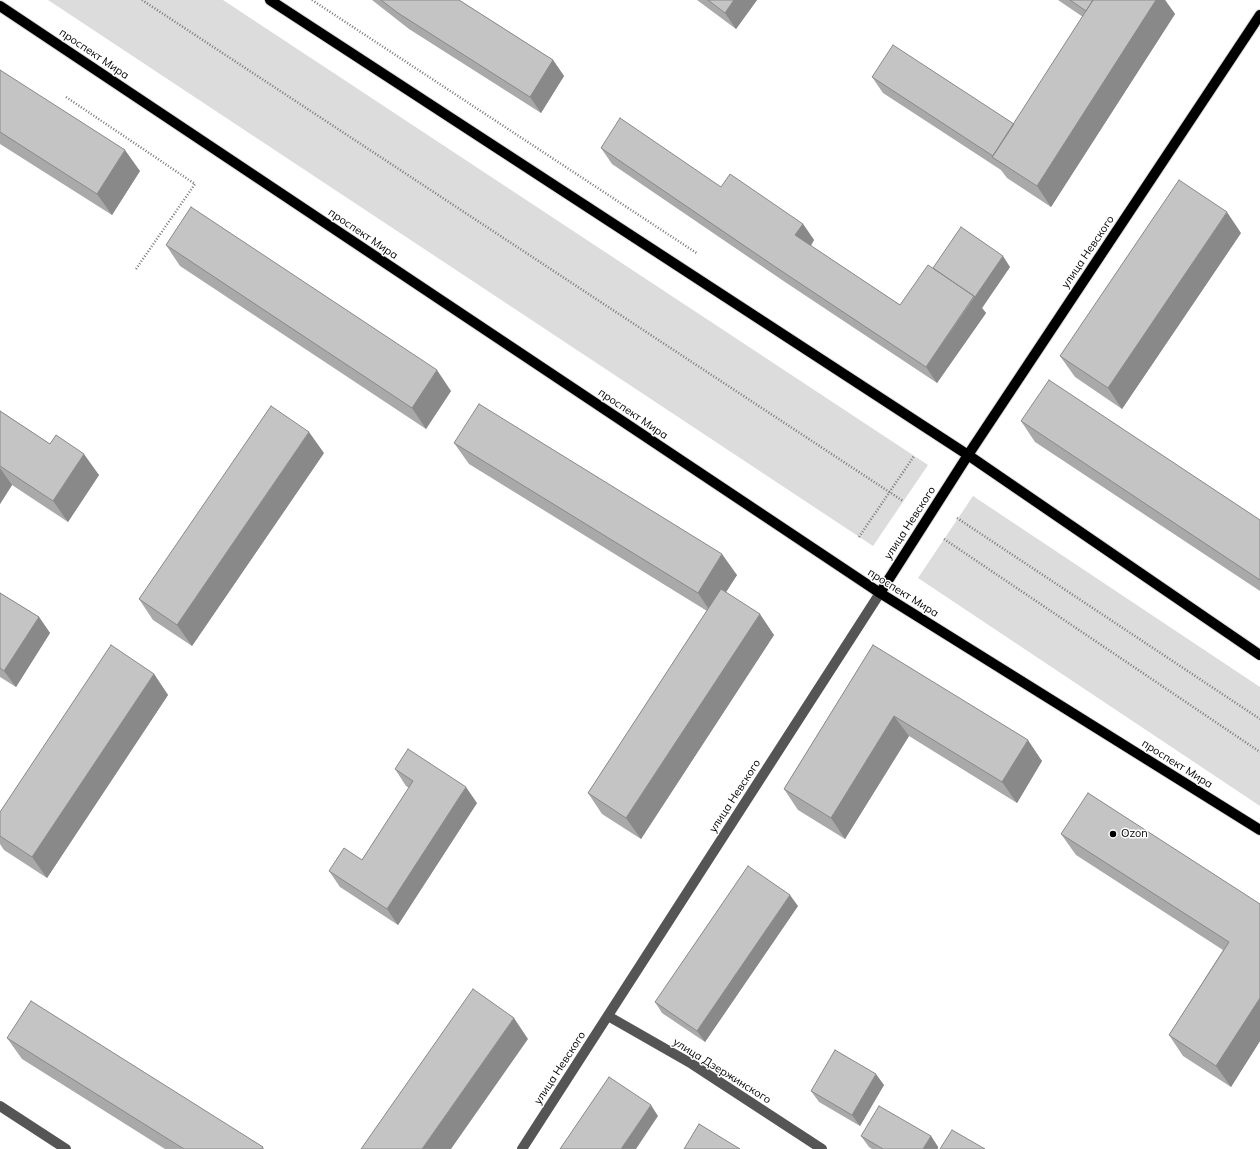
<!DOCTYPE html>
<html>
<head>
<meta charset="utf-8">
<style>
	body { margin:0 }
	canvas { display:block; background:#fff }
</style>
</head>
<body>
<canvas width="1260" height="1149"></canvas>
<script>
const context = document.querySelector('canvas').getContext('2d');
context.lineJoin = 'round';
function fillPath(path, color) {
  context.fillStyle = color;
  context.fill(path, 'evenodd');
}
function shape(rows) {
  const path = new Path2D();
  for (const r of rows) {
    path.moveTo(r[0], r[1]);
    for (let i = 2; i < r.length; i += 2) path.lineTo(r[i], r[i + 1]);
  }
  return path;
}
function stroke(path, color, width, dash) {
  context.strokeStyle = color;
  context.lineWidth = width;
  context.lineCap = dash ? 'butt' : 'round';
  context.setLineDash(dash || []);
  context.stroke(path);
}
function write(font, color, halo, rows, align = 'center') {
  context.font = font + ' Mulish,sans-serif';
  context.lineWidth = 3;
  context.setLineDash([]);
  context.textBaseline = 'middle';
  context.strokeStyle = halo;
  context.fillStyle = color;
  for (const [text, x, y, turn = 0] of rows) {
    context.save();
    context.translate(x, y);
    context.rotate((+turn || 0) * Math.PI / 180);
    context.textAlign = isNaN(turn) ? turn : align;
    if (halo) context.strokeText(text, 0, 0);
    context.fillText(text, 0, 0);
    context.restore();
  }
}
fillPath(shape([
	[48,0,223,0,928,465,873,546],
	[973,496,1260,687,1260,806,918,578]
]), '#dcdcdc');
const major = shape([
	[270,0,968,455,1260,655],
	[0,6,880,593,1260,830],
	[880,593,968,455,1260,15]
]);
stroke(major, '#dbdbdb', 12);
stroke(shape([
	[142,0,903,501],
	[312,0,698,254],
	[66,97,195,184,136,269],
	[957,518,1260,719],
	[859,537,914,456],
	[944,539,1260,752]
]), '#777', 2.5, [1, 2]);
stroke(shape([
	[608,1016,692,1064,822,1149],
	[0,1106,66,1149],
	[522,1149,880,593]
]), '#555', 10);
stroke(major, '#000', 10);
fillPath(shape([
	[372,0,459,0,553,60,564,76,541,113,409,29],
	[697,0,757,0,736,29],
	[1058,0,1165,0,1175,14,1051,207,1007,178,1001,170,883,93,872,77,1014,124,1083,17],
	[0,70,140,171,112,215,0,144],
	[601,148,721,187,803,224,814,240,811,246,900,305,933,268,1010,267,982,308,986,313,937,383,785,282,612,164],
	[1241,233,1122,409,1075,377,1060,356],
	[166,245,451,391,426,429,180,266],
	[0,411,50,444,99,475,68,522,12,485,0,504],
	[1021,421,1260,520,1260,591,1035,442],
	[454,443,737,575,726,592,774,635,641,839,602,814,588,793,707,611,469,464],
	[324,453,192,646,153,620,139,599],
	[0,593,39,617,50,633,16,687,0,677],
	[873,645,1042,761,1017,803,909,736,845,839,798,810,784,789],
	[154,674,168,695,47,878,4,850,0,844,0,812],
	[395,769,477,803,398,925,340,887,329,871,362,860,409,788,406,786],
	[1061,834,1260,904,1260,1041,1231,1087,1183,1056,1169,1035,1223,950,1076,855],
	[798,906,705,1042,662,1013,655,1002],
	[7,1038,263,1147,264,1149,165,1149,22,1059],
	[884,1085,860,1126,819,1102,811,1091],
	[861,1136,931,1136,938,1147,938,1149,872,1149,869,1147]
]), '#a9a9a9');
fillPath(shape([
	[734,0,757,0,736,29,725,13],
	[1156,0,1165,0,1175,14,1051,207,1037,186],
	[553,60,564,76,541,113,530,97],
	[125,150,140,171,112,215,97,194],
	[1227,212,1241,233,1122,409,1108,388],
	[803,224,814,240,806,252,795,235],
	[1003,256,1010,267,982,308,986,313,937,383,926,367],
	[437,370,451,391,426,429,412,408],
	[309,432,324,453,192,646,177,625],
	[84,454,99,475,68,522,53,501],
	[0,468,12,485,0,504],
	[722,554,737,575,712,614,698,593],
	[760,614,774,635,641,839,626,818],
	[39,617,50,633,16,687,4,671],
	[154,674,168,695,47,878,32,857],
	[894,716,909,736,845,839,831,818],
	[1028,740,1042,761,1017,803,1002,782],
	[466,787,477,803,398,925,387,909],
	[790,895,798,906,705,1042,697,1031],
	[1260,998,1260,1041,1231,1087,1216,1066],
	[514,1018,528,1039,451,1149,422,1149],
	[876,1074,884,1085,860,1126,852,1115],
	[651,1105,658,1116,636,1149,621,1149],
	[931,1136,938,1147,938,1149,923,1149]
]), '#898989');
const building = shape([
	[381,0,459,0,553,60,530,97,398,13,381,0],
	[708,0,734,0,725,13,708,0],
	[1070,0,1093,0,1086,11,1070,0],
	[1093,0,1156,0,1037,186,992,157,1093,0],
	[893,45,1014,124,993,156,872,77,893,45],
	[0,70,125,150,97,194,0,132,0,70],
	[620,118,721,187,730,174,803,224,795,235,900,305,928,265,974,296,926,367,774,266,601,148,620,118],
	[1179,180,1227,212,1108,388,1060,356,1179,180],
	[191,207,437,370,412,408,166,245,191,207],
	[961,227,1003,256,975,297,933,268,961,227],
	[1049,380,1260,520,1260,580,1021,421,1049,380],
	[479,404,722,554,698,593,454,443,479,404],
	[271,406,309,432,177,625,139,599,271,406],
	[0,411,50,444,56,435,84,454,53,501,0,466,0,411],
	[721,589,760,614,626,818,588,793,721,589],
	[0,593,39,617,4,671,0,668,0,593],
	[111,645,154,674,32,857,0,836,0,812,111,645],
	[873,645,1028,740,1002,782,894,716,831,818,784,789,873,645],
	[408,749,466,787,387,909,329,871,344,848,362,860,413,781,395,769,408,749],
	[1088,793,1260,904,1260,998,1216,1066,1169,1035,1229,942,1061,834,1088,793],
	[748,866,790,895,697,1031,655,1002,748,866],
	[473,989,514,1018,422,1149,361,1149,473,989],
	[31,1001,263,1147,261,1149,184,1149,7,1038,31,1001],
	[835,1050,876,1074,852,1115,811,1091,835,1050],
	[609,1077,651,1105,621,1149,560,1149,609,1077],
	[879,1106,931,1136,923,1149,883,1149,861,1136,879,1106],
	[699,1124,740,1149,684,1149,699,1124],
	[952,1130,985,1149,940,1149,952,1130]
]);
fillPath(building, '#c4c4c4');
stroke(building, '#898989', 1);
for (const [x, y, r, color] of [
	[1113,834,4,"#000"]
]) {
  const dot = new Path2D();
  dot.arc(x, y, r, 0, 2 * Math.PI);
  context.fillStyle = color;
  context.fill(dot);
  stroke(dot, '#fff', 1.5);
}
write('11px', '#000', '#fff', [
	["проспект Мира",94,54,34],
	["проспект Мира",363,234,34],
	["улица Невского",1088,252,-56],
	["проспект Мира",633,414,34],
	["улица Невского",910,523,-57],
	["проспект Мира",903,593,32],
	["проспект Мира",1177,764,32],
	["улица Невского",735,796,-57],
	["улица Невского",560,1068,-57],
	["улица Дзержинского",722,1071,32]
]);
write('11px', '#000', '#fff', [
	["Ozon",1121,834]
], 'left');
</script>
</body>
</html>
